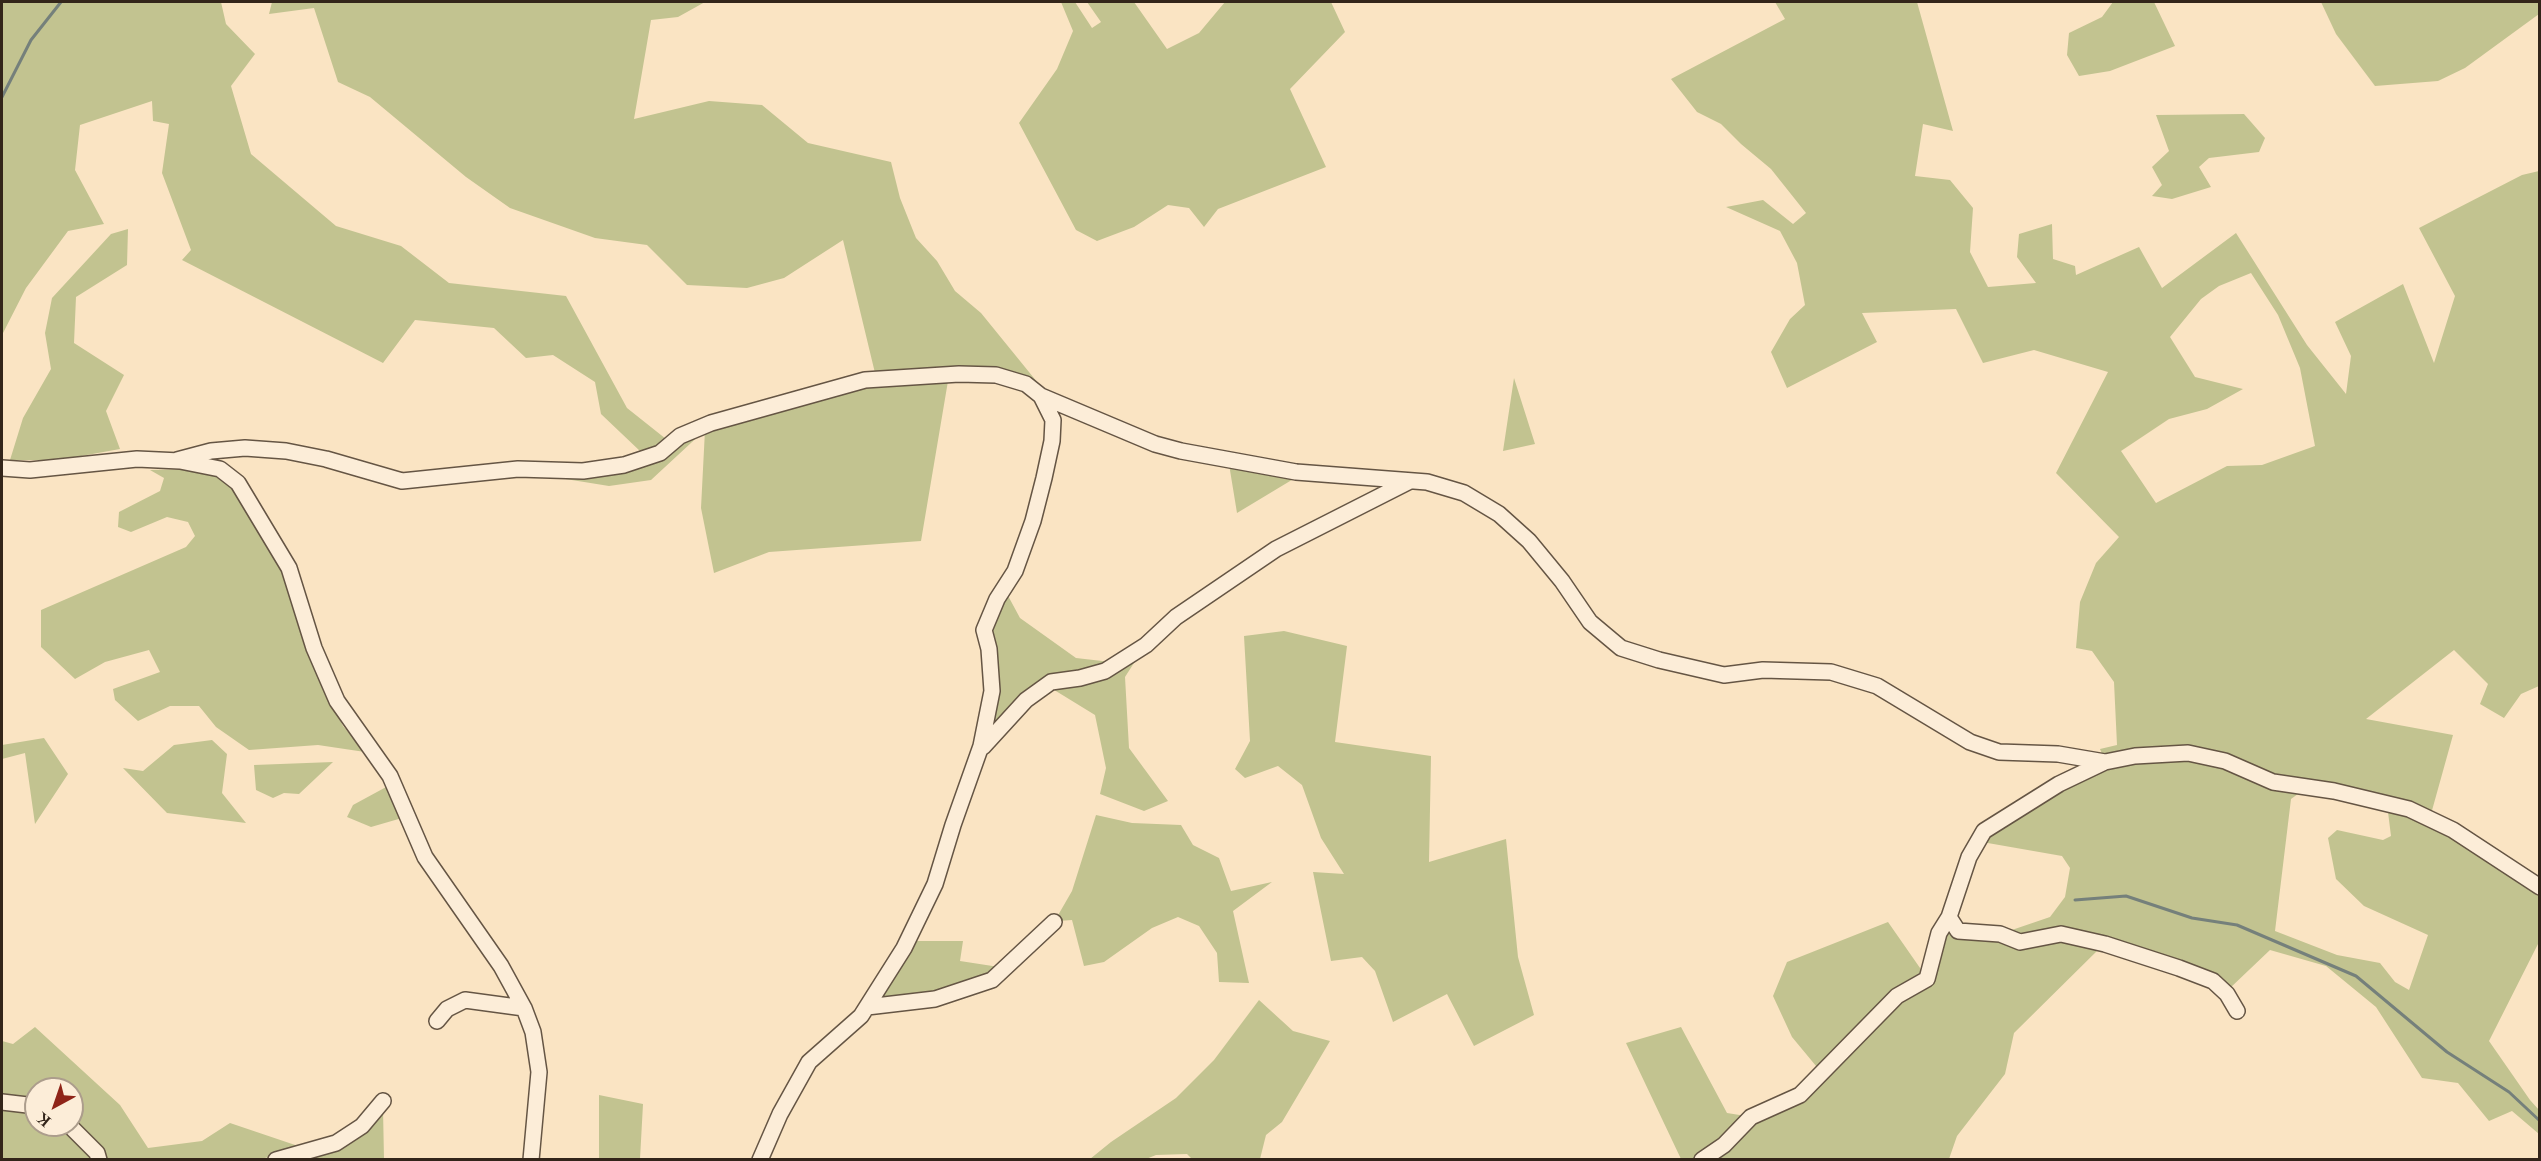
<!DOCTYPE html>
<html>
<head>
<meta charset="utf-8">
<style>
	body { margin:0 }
	#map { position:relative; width:2541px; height:1161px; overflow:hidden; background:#fae4c3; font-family:Cardo,serif }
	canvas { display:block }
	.frame { position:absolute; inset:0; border:3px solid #33251a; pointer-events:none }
	.north { position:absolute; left:24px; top:1077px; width:60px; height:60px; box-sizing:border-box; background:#fcedd8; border:2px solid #ac9d8c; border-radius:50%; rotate:220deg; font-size:16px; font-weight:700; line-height:24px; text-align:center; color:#33251a }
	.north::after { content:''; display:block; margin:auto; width:21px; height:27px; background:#8f2418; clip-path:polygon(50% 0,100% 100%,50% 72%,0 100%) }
</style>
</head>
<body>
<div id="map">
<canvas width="2541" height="1161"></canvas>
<div class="frame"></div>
<div class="north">K</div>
</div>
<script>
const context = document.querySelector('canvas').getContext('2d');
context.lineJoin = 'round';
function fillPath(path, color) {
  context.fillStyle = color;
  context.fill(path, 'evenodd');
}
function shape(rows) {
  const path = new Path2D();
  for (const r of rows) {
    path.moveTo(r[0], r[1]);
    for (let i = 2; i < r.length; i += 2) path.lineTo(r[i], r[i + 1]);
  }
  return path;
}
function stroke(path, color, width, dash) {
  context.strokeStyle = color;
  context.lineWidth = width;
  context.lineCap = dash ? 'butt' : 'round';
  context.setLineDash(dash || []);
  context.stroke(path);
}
fillPath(shape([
	[2,2,221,2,226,24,255,54,231,86,251,154,336,226,401,246,449,283,566,296,627,408,666,439,657,449,641,452,601,414,595,382,553,355,526,358,494,328,415,320,383,363,182,260,191,250,162,173,169,124,153,121,152,101,80,125,75,170,104,224,68,231,26,288,2,335],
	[272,2,705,2,678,17,651,20,634,119,709,101,762,105,808,143,891,162,900,198,916,238,937,261,955,291,981,313,1042,388,1024,379,875,373,843,240,784,278,747,288,687,285,647,245,595,238,510,208,466,177,370,97,338,82,314,8,269,14],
	[1061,2,1075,2,1092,28,1101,22,1087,2,1134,2,1167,49,1199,33,1225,2,1331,2,1345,32,1290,89,1326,167,1218,209,1204,227,1189,208,1168,205,1134,227,1097,241,1076,230,1019,123,1057,69,1073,31],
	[1775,2,1917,2,1953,131,1923,124,1915,176,1950,180,1973,208,1970,252,1988,287,2036,283,2017,257,2019,234,2052,224,2053,259,2075,266,2076,275,2139,247,2162,288,2236,233,2307,345,2346,394,2351,356,2335,322,2403,284,2434,363,2455,296,2419,228,2522,175,2539,171,2539,686,2521,694,2504,718,2480,704,2488,684,2454,650,2366,719,2453,735,2431,814,2274,778,2228,757,2103,756,2100,749,2117,745,2114,682,2092,651,2076,648,2080,602,2096,563,2119,537,2056,473,2108,372,2034,350,1983,363,1956,309,1862,313,1877,342,1787,388,1771,352,1790,319,1805,305,1797,263,1780,231,1726,207,1763,200,1793,224,1806,213,1771,169,1741,144,1721,124,1697,112,1671,79,1785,19],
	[2251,273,2278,315,2300,368,2315,446,2262,465,2227,466,2156,503,2121,451,2169,419,2207,409,2243,389,2195,377,2170,337,2201,299,2219,286],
	[2113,2,2154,2,2175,46,2110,71,2079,76,2067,55,2069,33,2102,17],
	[2321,2,2539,2,2539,14,2465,68,2438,81,2375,86,2336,34],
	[2244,114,2265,138,2259,152,2209,158,2199,167,2211,187,2172,199,2152,196,2162,185,2152,167,2169,151,2156,115],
	[128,229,127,265,76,297,74,343,124,375,106,411,120,449,59,460,10,460,23,418,51,369,45,333,52,298,111,234],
	[1514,378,1535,444,1503,451],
	[948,381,921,541,769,552,714,573,701,508,705,430,651,480,609,486,547,476,589,476,628,470,663,456,681,439,705,429,867,385],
	[1228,458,1305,472,1237,513],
	[190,469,216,473,232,488,285,572,319,677,343,726,365,752,318,745,249,750,216,727,199,706,170,706,138,721,115,700,113,689,160,672,149,650,105,662,75,679,41,647,41,610,186,547,195,536,188,522,167,517,131,532,118,527,119,512,160,491,164,478,150,470],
	[1006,592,1020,618,1076,658,1111,662,1048,679,990,728,1000,691,995,648,988,631],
	[1284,631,1347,646,1335,742,1431,756,1429,862,1506,839,1518,957,1534,1015,1474,1046,1447,994,1393,1022,1375,971,1362,957,1331,961,1313,872,1344,874,1321,838,1302,785,1278,766,1245,778,1235,769,1250,741,1244,636],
	[1141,652,1125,677,1129,748,1168,801,1144,811,1100,794,1106,768,1095,715,1051,688],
	[44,738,68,774,35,824,25,753,2,759,2,745],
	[212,740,227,754,222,793,246,823,167,813,123,768,143,771,174,745],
	[2187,757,2302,791,2291,799,2275,931,2337,955,2380,963,2395,982,2409,990,2428,935,2364,906,2336,879,2328,838,2337,830,2383,840,2391,836,2388,812,2409,809,2539,891,2539,942,2489,1041,2530,1100,2539,1110,2539,1134,2512,1111,2489,1121,2458,1083,2422,1078,2376,1007,2326,966,2270,950,2229,989,2105,940,2020,939,2006,932,2050,917,2065,897,2070,868,2062,856,1982,842,1986,833,2108,765],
	[333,762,299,794,284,793,273,798,256,790,254,765],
	[388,786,402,818,371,827,347,817,353,805],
	[1096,815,1132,823,1181,825,1193,845,1219,858,1231,891,1272,882,1233,911,1249,983,1219,982,1217,953,1199,926,1178,917,1152,928,1104,962,1084,966,1072,920,1058,921,1057,917,1072,891],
	[1888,922,1927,978,1949,922,1956,934,2062,939,2100,948,2014,1033,2005,1074,1957,1136,1949,1159,1681,1159,1626,1043,1681,1027,1727,1113,1746,1116,1800,1095,1821,1072,1792,1037,1773,996,1787,962],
	[914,941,963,941,960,961,999,967,989,976,935,994,875,1001],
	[1259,1000,1293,1031,1330,1041,1282,1122,1266,1135,1260,1159,1192,1159,1187,1154,1156,1155,1146,1159,1090,1159,1111,1142,1176,1098,1214,1060],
	[35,1027,120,1105,148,1148,202,1141,230,1123,304,1148,261,1159,104,1159,72,1122,72,1089,36,1089,36,1101,2,1097,2,1041,13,1044],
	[599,1095,643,1104,640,1159,599,1159],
	[2,1106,36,1112,36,1125,60,1125,66,1128,94,1159,2,1159],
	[383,1109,384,1159,292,1160]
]), '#c2c390');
stroke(shape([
	[2,97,31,40,61,2],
	[2075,900,2126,896,2192,918,2237,925,2356,976,2447,1052,2509,1092,2540,1121]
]), '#75807b', 3);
const minor = shape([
	[1041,396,1155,444,1181,451,1296,472,1427,482,1464,493,1499,514,1529,541,1562,581,1590,622,1621,648,1659,660,1724,675,1763,670,1831,672,1877,686,1970,742,1999,752,2058,754,2105,762,2135,756,2188,753,2225,761,2273,782,2334,791,2409,809,2453,830,2540,887],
	[177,460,211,451,245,448,286,451,326,459,402,481,518,469,583,471,624,465,660,453,680,436,711,423,865,380,959,374,996,375,1026,384,1041,396,1053,420,1052,441,1044,478,1033,521,1015,571,997,599,984,630,989,649,992,691,981,746,953,825,935,884,904,948,861,1016,809,1062,780,1114,760,1160],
	[2,468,30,470,137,459,180,461,220,469,238,483,289,568,314,648,337,701,390,776,425,857,501,966,524,1008,533,1032,539,1072,531,1160],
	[983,747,1026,700,1051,682,1080,678,1105,671,1146,645,1176,617,1276,549,1410,481],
	[1949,917,1958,931,2000,934,2020,942,2061,934,2105,944,2179,968,2213,981,2227,994,2237,1011],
	[867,1007,935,999,992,980,1054,922],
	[437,1021,447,1009,465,1000,524,1008],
	[2,1102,36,1106],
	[69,1125,97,1153,99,1160],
	[276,1160,336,1143,362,1126,383,1101],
	[1702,1160,1724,1145,1751,1117,1800,1095,1897,996,1927,979,1939,933,1949,917,1969,857,1984,831,2059,784,2105,762]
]);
stroke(minor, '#655544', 18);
stroke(minor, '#fcedd8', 15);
</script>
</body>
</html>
